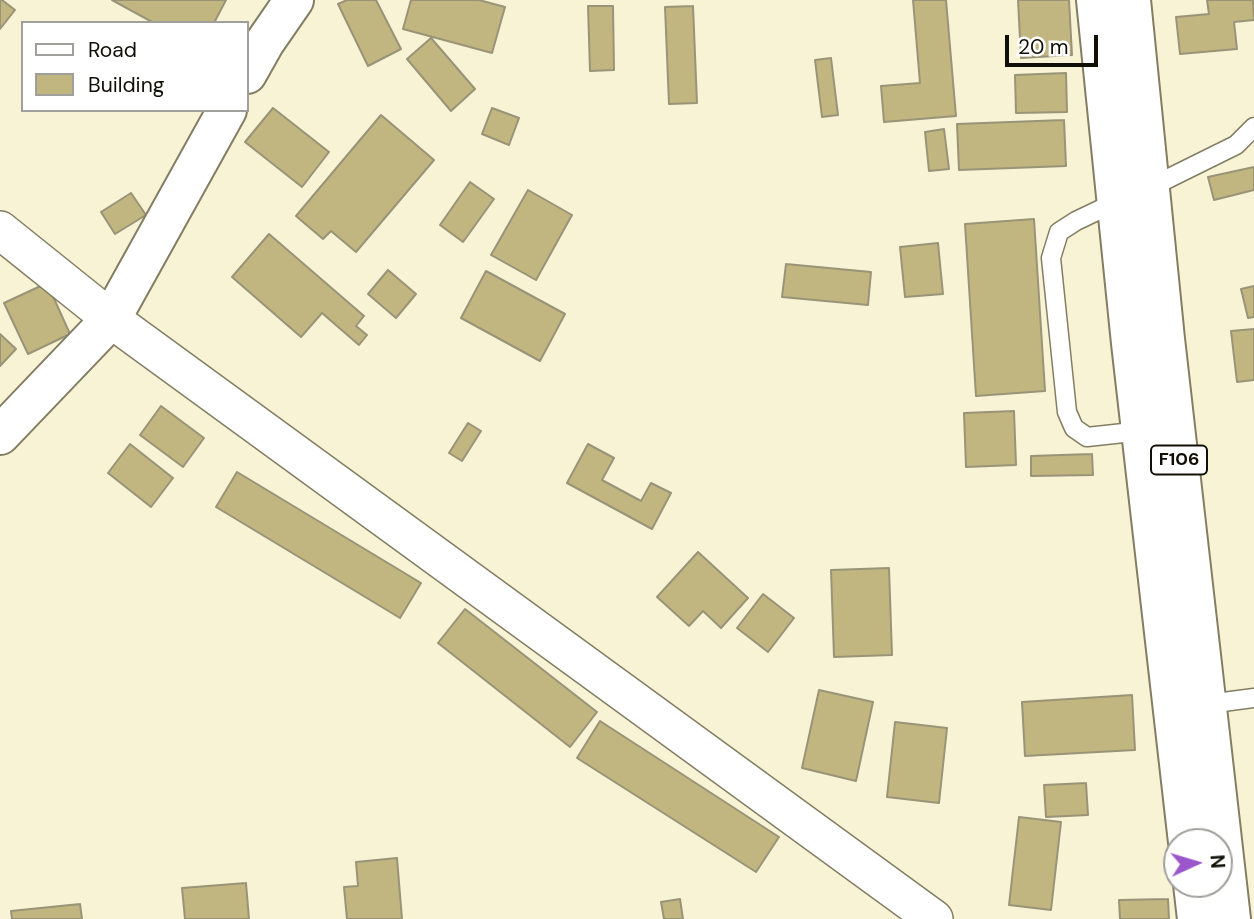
<!DOCTYPE html>
<html>
<head>
<meta charset="utf-8">
<style>
	body { margin:0 }
	#map { position:relative; width:1254px; height:919px; overflow:hidden; background:#f9f3d6; font-family:"DM Sans",sans-serif }
	canvas { display:block }
	.legend { position:absolute; left:21px; top:21px; width:228px; height:91px; box-sizing:border-box; background:#fff; border:2px solid #9f9f9b; margin:0; padding:9px 12px; list-style:none; font-size:21px; color:#100e05 }
	.legend li { display:flex; align-items:center; gap:14px; height:35px }
	.legend b { width:35px; border:2px solid #9f9f9b }
	.north { position:absolute; left:1163px; top:828px; width:70px; height:70px; box-sizing:border-box; background:#fff; border:2px solid #9f9f9b; border-radius:50%; rotate:86deg; font-size:19px; font-weight:700; line-height:28px; text-align:center; color:#100e05 }
	.north::after { content:''; display:block; margin:auto; width:24px; height:32px; background:#9c56cb; clip-path:polygon(50% 0,100% 100%,50% 72%,0 100%) }
	.scale { position:absolute; left:1005px; top:35px; width:93px; height:32px; box-sizing:border-box; border:4px solid #100e05; border-top:0; padding-left:9px; font-size:21px; line-height:24px; white-space:nowrap; color:#100e05; -webkit-text-stroke:5px #fff; paint-order:stroke }
</style>
</head>
<body>
<div id="map">
<canvas width="1254" height="919"></canvas>
<ul class="legend">
<li><b style="height:9px;background:#fff"></b>Road</li>
<li><b style="height:19px;background:#c2b680"></b>Building</li>
</ul>
<div class="north">N</div>
<div class="scale">20 m</div>
</div>
<script>
const context = document.querySelector('canvas').getContext('2d');
context.lineJoin = 'round';
function fillPath(path, color) {
  context.fillStyle = color;
  context.fill(path, 'evenodd');
}
function shape(rows) {
  const path = new Path2D();
  for (const r of rows) {
    path.moveTo(r[0], r[1]);
    for (let i = 2; i < r.length; i += 2) path.lineTo(r[i], r[i + 1]);
  }
  return path;
}
function stroke(path, color, width, dash) {
  context.strokeStyle = color;
  context.lineWidth = width;
  context.lineCap = dash ? 'butt' : 'round';
  context.setLineDash(dash || []);
  context.stroke(path);
}
function write(font, color, halo, rows, align = 'center') {
  context.font = font + ' "DM Sans",sans-serif';
  context.lineWidth = 5;
  context.setLineDash([]);
  context.textBaseline = 'middle';
  context.strokeStyle = halo;
  context.fillStyle = color;
  for (const [text, x, y, turn = 0] of rows) {
    context.save();
    context.translate(x, y);
    context.rotate((+turn || 0) * Math.PI / 180);
    context.textAlign = isNaN(turn) ? turn : align;
    if (halo) context.strokeText(text, 0, 0);
    context.fillText(text, 0, 0);
    context.restore();
  }
}
const building = shape([
	[0,0,2,0,15,10,0,29,0,0],
	[112,0,226,0,214,23,154,23,112,0],
	[347,0,376,0,401,49,368,66,338,4,347,0],
	[411,0,479,0,505,7,492,53,403,29,411,0],
	[913,0,946,0,956,116,884,122,881,86,920,83,913,0],
	[1018,0,1069,0,1072,55,1021,58,1018,0],
	[1207,0,1253,0,1254,20,1234,22,1237,49,1180,54,1176,17,1209,14,1207,0],
	[588,6,613,6,614,70,590,71,588,6],
	[693,6,697,103,669,104,665,7,693,6],
	[431,38,475,89,451,111,407,59,431,38],
	[831,58,838,115,822,117,815,60,831,58],
	[1066,73,1067,112,1016,113,1015,75,1066,73],
	[273,108,329,152,302,187,245,142,273,108],
	[492,108,519,118,509,145,482,134,492,108],
	[381,115,434,160,356,252,331,231,323,239,296,216,381,115],
	[1064,120,1066,166,959,170,957,124,1064,120],
	[944,129,949,169,929,171,925,132,944,129],
	[1254,167,1254,190,1214,200,1208,177,1254,167],
	[470,182,494,199,463,242,440,225,470,182],
	[528,190,572,215,536,280,491,255,528,190],
	[131,193,146,215,115,234,101,212,131,193],
	[1034,219,1045,391,976,396,965,224,1034,219],
	[269,234,364,316,356,326,367,335,359,345,322,313,301,337,232,277,269,234],
	[938,243,943,294,905,297,900,247,938,243],
	[786,264,871,272,868,305,782,297,786,264],
	[388,270,416,294,396,318,368,294,388,270],
	[486,271,565,314,540,361,461,318,486,271],
	[47,283,70,334,28,354,4,303,47,283],
	[1254,286,1254,317,1248,318,1241,289,1254,286],
	[1254,329,1254,380,1237,382,1231,331,1254,329],
	[0,334,16,349,0,366,0,334],
	[161,406,204,438,183,467,140,435,161,406],
	[1014,411,1016,465,966,467,964,413,1014,411],
	[468,423,481,431,462,461,449,453,468,423],
	[130,444,173,478,151,507,108,473,130,444],
	[588,444,614,458,602,480,641,501,651,483,671,493,652,529,567,483,588,444],
	[1092,454,1093,475,1031,476,1031,456,1092,454],
	[237,472,421,583,400,618,216,507,237,472],
	[698,552,748,598,721,628,703,611,689,626,657,597,698,552],
	[889,568,892,655,834,657,831,570,889,568],
	[763,594,794,618,768,652,737,628,763,594],
	[465,609,597,712,570,747,438,643,465,609],
	[819,690,873,702,856,781,802,768,819,690],
	[1132,695,1135,750,1025,756,1022,702,1132,695],
	[600,721,779,837,756,872,577,758,600,721],
	[895,722,947,728,939,803,887,797,895,722],
	[1086,783,1088,815,1046,817,1044,785,1086,783],
	[1019,817,1061,822,1051,910,1009,905,1019,817],
	[397,858,402,919,347,919,344,887,358,886,356,862,397,858],
	[246,883,249,919,185,919,182,888,246,883],
	[680,899,683,919,664,919,661,902,680,899],
	[1168,899,1169,919,1120,919,1119,900,1168,899],
	[80,904,82,919,12,919,11,911,80,904]
]);
fillPath(building, '#c2b680');
stroke(building, '#999378', 2);
const lane = shape([
	[1149,188,1236,145,1254,127],
	[1120,200,1076,221,1059,232,1051,258,1067,412,1074,428,1087,437,1142,431],
	[1208,704,1254,698]
]);
const street = shape([
	[0,230,111,319,934,919]
]);
const secondary = shape([
	[247,74,265,42,294,0],
	[0,435,111,319,227,110]
]);
const primary = shape([
	[1096,0,1131,343,1188,842],
	[1131,0,1165,339,1231,919],
	[1193,884,1197,919]
]);
stroke(lane, '#827d63', 21);
stroke(street, '#827d63', 40);
stroke(secondary, '#827d63', 42);
stroke(primary, '#827d63', 42);
stroke(lane, '#fff', 18);
stroke(street, '#fff', 37);
stroke(secondary, '#fff', 38);
stroke(primary, '#fff', 38);
for (const [x, y, w] of [
	[1179,460,56]
]) {
  const box = new Path2D();
  box.roundRect(x - w / 2, y - 14.5, w, 29, 5);
  context.fillStyle = '#fff';
  context.fill(box);
  stroke(box, '#100e05', 2);
}
write('bold 18px', '#100e05', null, [
	["F106",1179,460]
]);
</script>
</body>
</html>
